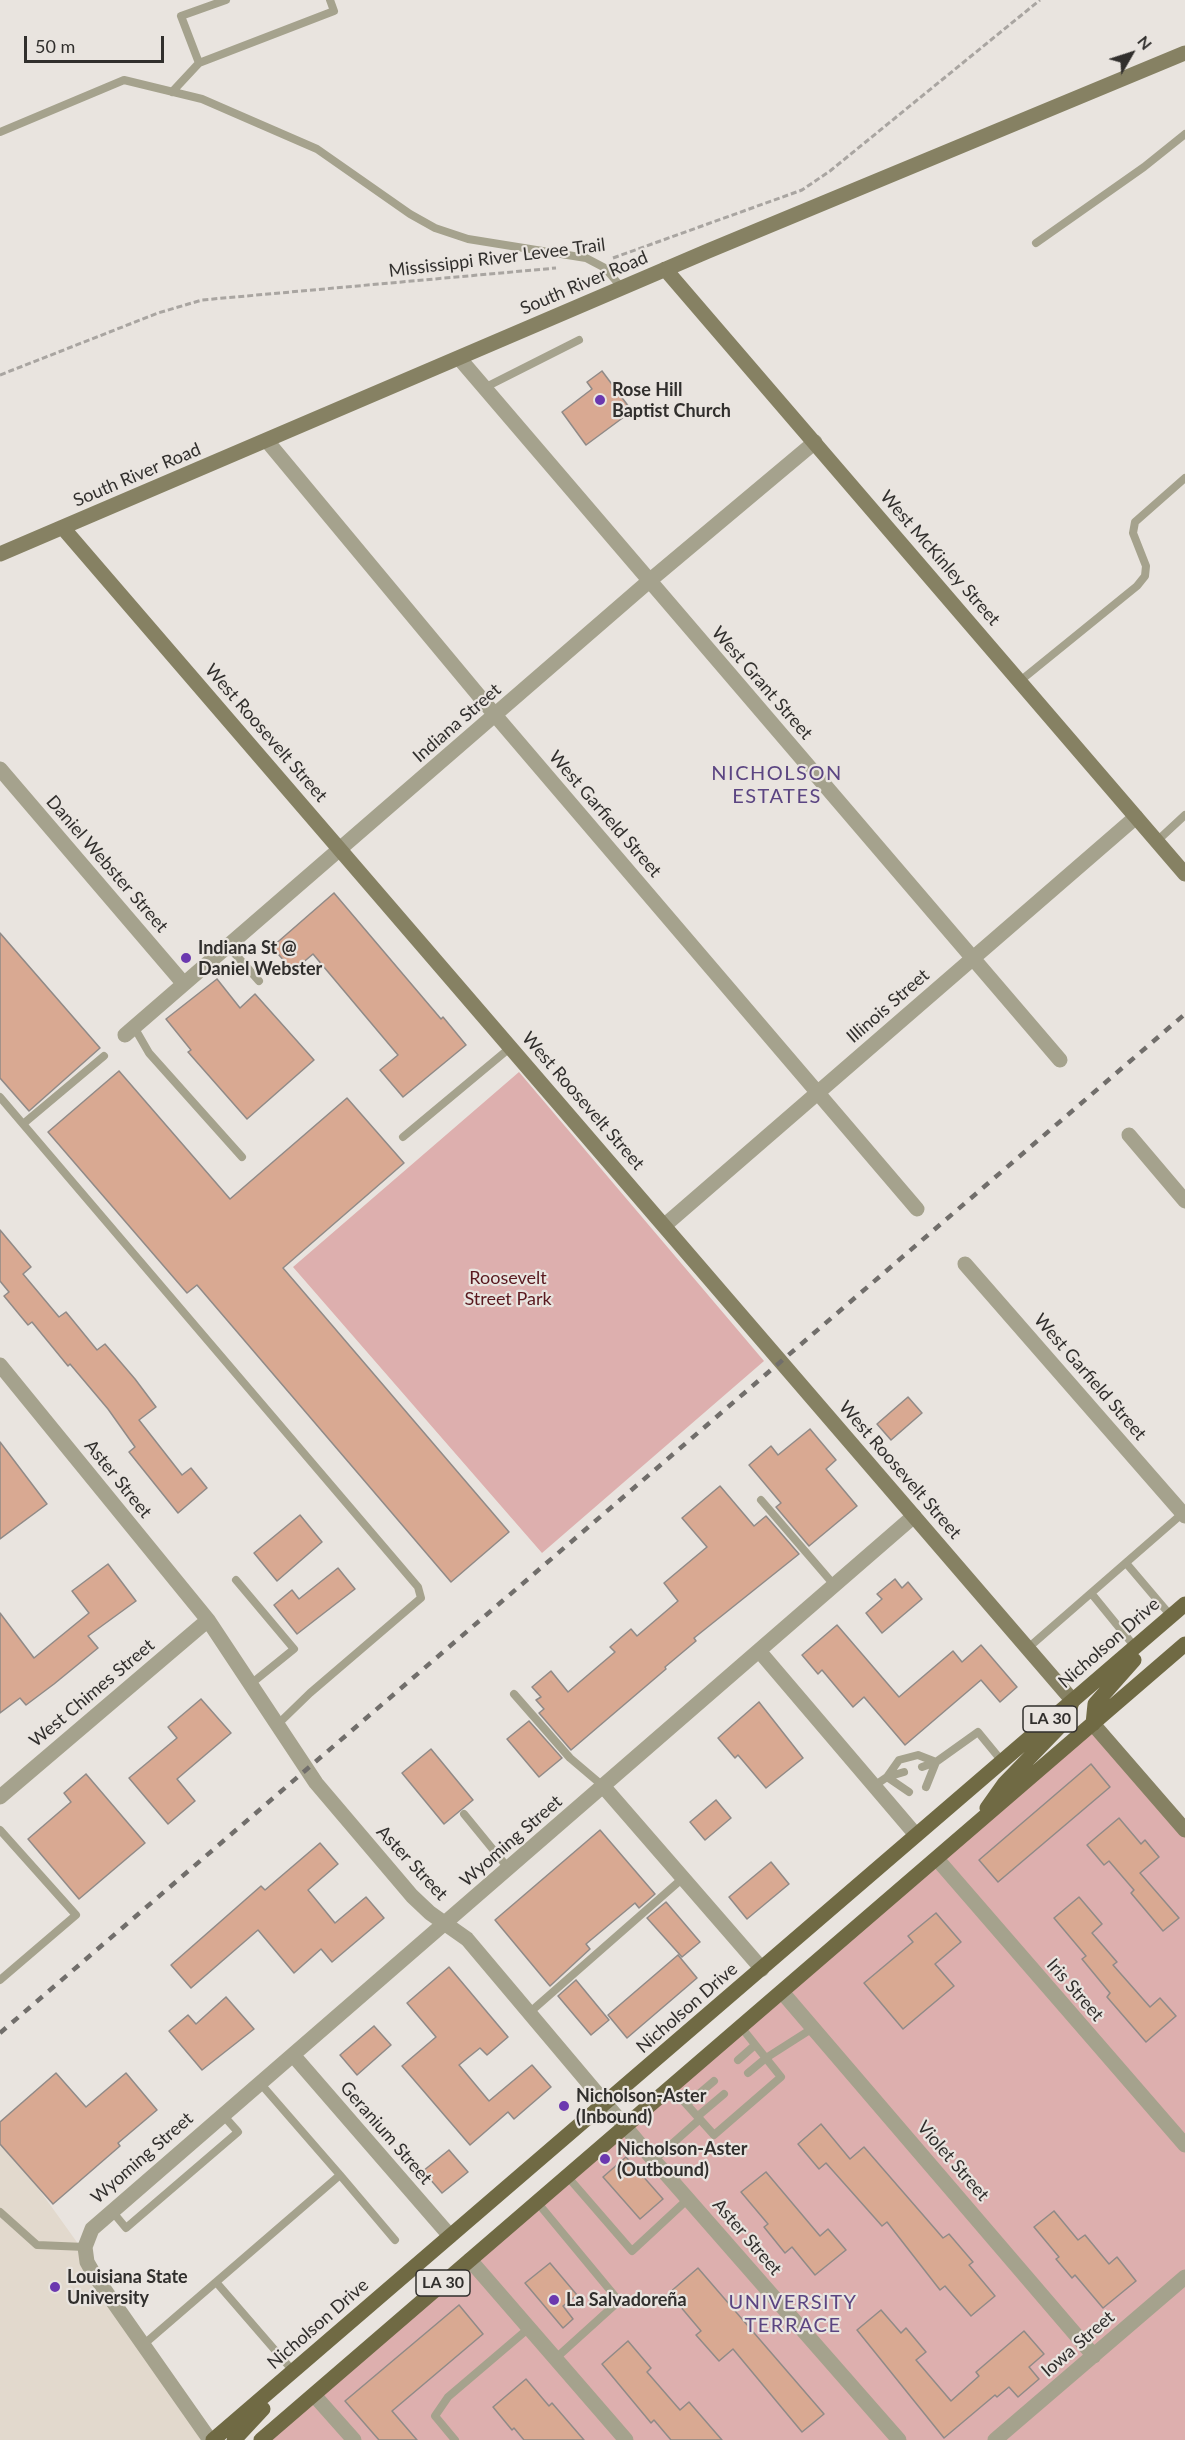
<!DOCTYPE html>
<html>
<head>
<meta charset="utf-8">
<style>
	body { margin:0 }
	#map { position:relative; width:1185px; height:2440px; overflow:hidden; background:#e9e4df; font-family:Lato,sans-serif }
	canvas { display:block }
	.north { position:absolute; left:1101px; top:24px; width:60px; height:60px; -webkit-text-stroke:4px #e9e4df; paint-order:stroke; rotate:51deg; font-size:16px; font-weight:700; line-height:24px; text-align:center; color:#312f2d }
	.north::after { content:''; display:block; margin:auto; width:21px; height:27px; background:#312f2d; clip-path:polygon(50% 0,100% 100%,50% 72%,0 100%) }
	.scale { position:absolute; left:24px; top:36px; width:140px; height:27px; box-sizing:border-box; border:3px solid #312f2d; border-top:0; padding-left:8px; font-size:18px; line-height:21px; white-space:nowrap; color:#312f2d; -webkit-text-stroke:4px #e9e4df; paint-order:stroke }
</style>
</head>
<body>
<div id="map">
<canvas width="1185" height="2440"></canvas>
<div class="north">N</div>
<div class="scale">50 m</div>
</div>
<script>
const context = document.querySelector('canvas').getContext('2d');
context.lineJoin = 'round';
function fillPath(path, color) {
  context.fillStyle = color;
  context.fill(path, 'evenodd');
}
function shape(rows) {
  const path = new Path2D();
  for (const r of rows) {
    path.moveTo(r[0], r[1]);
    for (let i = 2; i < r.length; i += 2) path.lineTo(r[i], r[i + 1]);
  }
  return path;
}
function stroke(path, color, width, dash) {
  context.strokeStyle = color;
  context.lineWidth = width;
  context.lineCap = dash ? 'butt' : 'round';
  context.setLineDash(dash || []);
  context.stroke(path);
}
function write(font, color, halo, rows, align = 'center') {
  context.font = font + ' Lato,sans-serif';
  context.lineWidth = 4.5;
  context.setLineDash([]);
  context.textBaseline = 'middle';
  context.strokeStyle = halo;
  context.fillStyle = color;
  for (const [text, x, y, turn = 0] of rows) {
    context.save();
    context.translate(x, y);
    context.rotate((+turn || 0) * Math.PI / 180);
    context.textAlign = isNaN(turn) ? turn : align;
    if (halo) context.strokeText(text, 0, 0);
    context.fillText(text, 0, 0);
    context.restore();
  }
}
fillPath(shape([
	[0,2135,219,2440,0,2440]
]), '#e2d9cd');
fillPath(shape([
	[519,1072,764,1361,542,1553,293,1267],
	[1093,1724,1185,1832,1185,2440,261,2440]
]), '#ddafae');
const building = shape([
	[602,371,632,411,586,445,562,412,592,389,587,382,602,371],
	[334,893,441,1019,443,1017,466,1045,403,1097,380,1070,398,1055,313,954,293,971,272,947,334,893],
	[0,933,100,1048,29,1111,0,1078,0,933],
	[217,979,240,1008,255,994,314,1060,247,1119,188,1052,191,1050,166,1019,217,979],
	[119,1071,230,1199,347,1098,404,1163,283,1268,509,1532,451,1582,197,1285,187,1293,48,1132,119,1071],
	[0,1230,31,1267,23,1274,59,1317,66,1312,97,1350,105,1344,135,1379,156,1407,139,1420,182,1475,191,1468,207,1488,178,1513,129,1452,135,1447,108,1409,70,1364,68,1366,32,1322,28,1325,4,1296,9,1292,0,1281,0,1230],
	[908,1397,922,1413,891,1440,877,1424,908,1397],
	[810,1429,836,1460,826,1469,857,1506,809,1546,776,1507,781,1503,749,1465,771,1446,778,1455,810,1429],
	[0,1442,47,1504,0,1539,0,1442],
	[720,1486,754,1526,766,1516,799,1554,694,1638,696,1641,665,1667,666,1669,571,1750,539,1713,544,1709,536,1700,541,1697,532,1687,551,1671,568,1692,615,1652,610,1647,631,1629,637,1636,678,1601,664,1583,707,1547,682,1518,720,1486],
	[300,1515,322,1542,277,1581,254,1553,300,1515],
	[108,1564,136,1601,88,1636,98,1648,54,1684,26,1705,20,1698,0,1713,0,1613,34,1658,89,1613,72,1591,108,1564],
	[338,1568,355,1589,297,1634,274,1605,292,1590,299,1599,338,1568],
	[895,1579,902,1588,908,1582,922,1599,882,1633,866,1613,882,1599,877,1594,895,1579],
	[837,1625,899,1697,953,1651,962,1662,981,1645,1017,1687,1000,1702,981,1680,905,1745,864,1697,853,1707,822,1670,818,1674,802,1655,837,1625],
	[201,1699,231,1733,177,1779,195,1801,168,1824,129,1778,177,1738,168,1727,201,1699],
	[759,1702,803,1758,766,1788,738,1755,735,1758,718,1738,759,1702],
	[529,1721,562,1758,539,1777,507,1739,529,1721],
	[431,1749,473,1800,444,1824,402,1773,431,1749],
	[1091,1764,1110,1787,998,1882,979,1860,1091,1764],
	[86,1774,145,1843,79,1899,28,1839,71,1802,64,1793,86,1774],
	[716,1800,731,1818,705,1840,690,1822,716,1800],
	[1119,1818,1141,1844,1145,1840,1159,1857,1140,1873,1179,1918,1163,1931,1131,1893,1134,1890,1109,1861,1104,1865,1087,1845,1119,1818],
	[600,1830,655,1894,639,1908,635,1903,586,1944,590,1949,550,1986,495,1920,600,1830],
	[320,1843,338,1864,308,1890,335,1923,366,1897,384,1918,332,1962,321,1949,294,1973,258,1930,191,1988,171,1965,261,1886,265,1890,320,1843],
	[771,1862,789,1884,747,1919,729,1897,771,1862],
	[1079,1897,1102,1924,1092,1933,1117,1962,1113,1965,1150,2007,1160,1998,1176,2016,1146,2042,1107,1997,1110,1993,1082,1959,1086,1956,1054,1918,1079,1897],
	[666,1902,700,1942,682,1957,647,1918,666,1902],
	[936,1913,961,1942,935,1964,954,1986,903,2029,864,1983,913,1942,908,1936,936,1913],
	[678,1955,697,1978,627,2038,608,2015,678,1955],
	[449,1967,508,2037,487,2055,480,2048,459,2065,489,2101,532,2065,551,2087,514,2119,508,2112,470,2145,402,2066,436,2037,407,2003,449,1967],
	[576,1980,609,2020,591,2035,558,1996,576,1980],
	[226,1997,254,2029,202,2070,169,2031,188,2015,196,2024,226,1997],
	[374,2026,391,2045,357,2075,340,2055,374,2026],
	[56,2073,86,2107,126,2073,157,2110,118,2143,120,2146,53,2204,0,2144,0,2122,56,2073],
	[821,2124,850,2159,864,2147,943,2238,949,2234,973,2262,969,2265,995,2296,971,2316,945,2286,940,2290,887,2222,882,2226,826,2163,819,2169,798,2144,821,2124],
	[449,2150,468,2172,442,2193,423,2171,449,2150],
	[626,2157,663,2199,640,2219,603,2177,626,2157],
	[766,2172,820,2236,828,2229,846,2250,815,2275,792,2247,785,2253,764,2227,768,2224,741,2192,766,2172],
	[1054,2211,1078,2240,1085,2235,1109,2264,1117,2257,1136,2281,1103,2308,1075,2275,1072,2278,1056,2259,1059,2257,1034,2227,1054,2211],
	[550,2263,577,2295,563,2306,573,2319,563,2328,525,2283,550,2263],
	[698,2268,824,2414,802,2432,733,2349,719,2361,696,2335,701,2331,669,2293,698,2268],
	[459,2305,483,2334,392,2411,417,2440,379,2440,345,2401,459,2305],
	[881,2310,901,2333,906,2328,926,2352,916,2360,951,2401,979,2376,976,2372,1024,2331,1044,2354,1029,2367,1039,2379,1018,2397,1009,2387,997,2397,995,2395,944,2438,857,2330,881,2310],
	[628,2341,651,2368,647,2372,680,2410,689,2402,722,2440,671,2440,654,2420,651,2423,602,2364,628,2341],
	[526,2379,549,2406,552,2403,584,2440,524,2440,514,2428,512,2430,493,2407,526,2379]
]);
fillPath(building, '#d9a992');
stroke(building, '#908a87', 1.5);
stroke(shape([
	[613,258,802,190,830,171,1040,0],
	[0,375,158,313,202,300,556,268]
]), '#a9a5a1', 3, [6, 3]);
stroke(shape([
	[199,63,181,16,226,0],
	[172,92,199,63,334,11,330,0],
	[0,132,124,80,202,99,317,149,410,214,435,228,468,239,586,258,605,268,622,288],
	[1036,243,1144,167,1185,134],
	[484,388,579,340],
	[1020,681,1137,586,1145,576,1146,566,1133,533,1135,522,1185,478],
	[1157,841,1185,815],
	[228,946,259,981],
	[134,1027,149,1053,242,1157],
	[0,1097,418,1587,421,1598,310,1693,277,1725],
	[23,1124,104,1056],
	[403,1137,511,1047],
	[761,1500,835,1586],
	[1126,1563,1171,1616],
	[236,1580,294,1649,252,1683],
	[1091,1593,1135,1647],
	[1028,1648,1183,1513],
	[514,1694,570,1758,603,1786],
	[922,1767,936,1762,978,1732,1001,1760],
	[874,1786,887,1777,904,1772],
	[909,1792,887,1777,899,1760,918,1755,936,1762,926,1787],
	[464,1814,509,1869],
	[0,1830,76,1915,0,1980],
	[529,2013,683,1878],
	[738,2060,755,2045],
	[748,2073,766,2058,813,2028],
	[671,2087,714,2135,781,2077,741,2027],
	[687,2104,714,2081],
	[698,2116,724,2094],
	[654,2160,700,2119],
	[340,2175,395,2240],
	[567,2176,632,2251,688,2199],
	[537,2202,619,2301,556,2358],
	[111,2210,126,2228,238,2132,223,2115],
	[0,2212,37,2245,85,2247],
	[216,2282,293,2371],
	[143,2345,340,2175,260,2083],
	[455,2440,435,2416,448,2397,529,2328]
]), '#a5a28d', 8);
stroke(shape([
	[459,358,1060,1060],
	[267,441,495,715,917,1209],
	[0,769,184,984],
	[125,1035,648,582,815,442],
	[1129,1135,1185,1201],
	[665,1225,1136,817],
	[965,1264,1185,1516],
	[0,1365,208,1620,316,1783,412,1896,430,1913,467,1939,644,2149,899,2440],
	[760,1652,916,1835],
	[603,1786,762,1969],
	[0,1797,208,1620],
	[937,1859,1185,2145],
	[782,1992,1094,2356],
	[293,2055,450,2236],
	[470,2260,626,2440],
	[314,2395,354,2440],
	[210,2440,95,2276,87,2262,85,2247,92,2229,914,1516],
	[995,2440,1185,2277]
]), '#a5a28d', 15);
stroke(shape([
	[665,269,1185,874],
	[63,528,1073,1701],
	[0,554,708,251,1185,53],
	[1093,1724,1185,1830]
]), '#868163', 15);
stroke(shape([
	[1093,1724,1095,1704,1134,1660],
	[987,1808,1004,1784,1067,1719,1071,1705],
	[213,2440,1185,1604],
	[234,2440,263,2409],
	[261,2440,1185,1644]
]), '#706a44', 15);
stroke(shape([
	[0,2033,1185,1014]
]), '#716e6b', 4.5, [8, 8]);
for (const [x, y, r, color] of [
	[600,400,6,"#6b38af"],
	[186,958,6,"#6b38af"],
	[564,2106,6,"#6b38af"],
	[605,2159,6,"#6b38af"],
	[55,2287,6,"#6b38af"],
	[554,2300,6,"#6b38af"]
]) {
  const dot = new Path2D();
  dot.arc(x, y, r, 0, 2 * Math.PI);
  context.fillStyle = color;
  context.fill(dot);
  stroke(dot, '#e9e4df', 2);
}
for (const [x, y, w] of [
	[1050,1719,54],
	[443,2283,54]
]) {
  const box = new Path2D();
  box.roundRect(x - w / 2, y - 13, w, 26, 4.5);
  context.fillStyle = '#e9e4df';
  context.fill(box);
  stroke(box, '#312f2d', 1.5);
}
write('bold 16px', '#312f2d', null, [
	["LA 30",1050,1719],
	["LA 30",443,2283]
]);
write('18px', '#312f2d', '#e9e4df', [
	["Mississippi River Levee Trail",497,258,-7],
	["South River Road",584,283,-23],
	["South River Road",137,475,-23],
	["West McKinley Street",940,558,49],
	["West Grant Street",762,683,49],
	["Indiana Street",457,723,-41],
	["West Roosevelt Street",266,733,49],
	["West Garfield Street",605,814,49],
	["Daniel Webster Street",107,864,49],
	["Illinois Street",888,1006,-41],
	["West Roosevelt Street",583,1101,49],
	["West Garfield Street",1090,1377,49],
	["West Roosevelt Street",900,1470,49],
	["Aster Street",118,1479,51],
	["Nicholson Drive",1109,1643,-41],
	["West Chimes Street",92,1693,-40],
	["Wyoming Street",511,1841,-41],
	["Aster Street",412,1863,47],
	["Iris Street",1075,1990,49],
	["Nicholson Drive",687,2008,-41],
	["Geranium Street",386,2133,49],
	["Wyoming Street",142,2158,-41],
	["Violet Street",953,2161,49],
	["Aster Street",747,2237,49],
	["Nicholson Drive",318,2324,-41],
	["Iowa Street",1078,2344,-41]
]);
write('bold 18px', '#312f2d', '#e9e4df', [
	["Rose Hill",612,390],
	["Baptist Church",612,411],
	["Indiana St @",198,948],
	["Daniel Webster",198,969],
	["Nicholson-Aster",576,2096],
	["(Inbound)",576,2117],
	["Nicholson-Aster",617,2149],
	["(Outbound)",617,2170],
	["Louisiana State",67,2277],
	["University",67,2298],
	["La Salvadoreña",566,2300]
], 'left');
write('18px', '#59181e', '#e9e4df', [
	["Roosevelt",508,1278],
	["Street Park",508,1299]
]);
context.letterSpacing = '1.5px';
write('20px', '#5b4582', '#e9e4df', [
	["NICHOLSON",777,774],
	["ESTATES",777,797],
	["UNIVERSITY",793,2303],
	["TERRACE",793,2326]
]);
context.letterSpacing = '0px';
</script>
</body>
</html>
